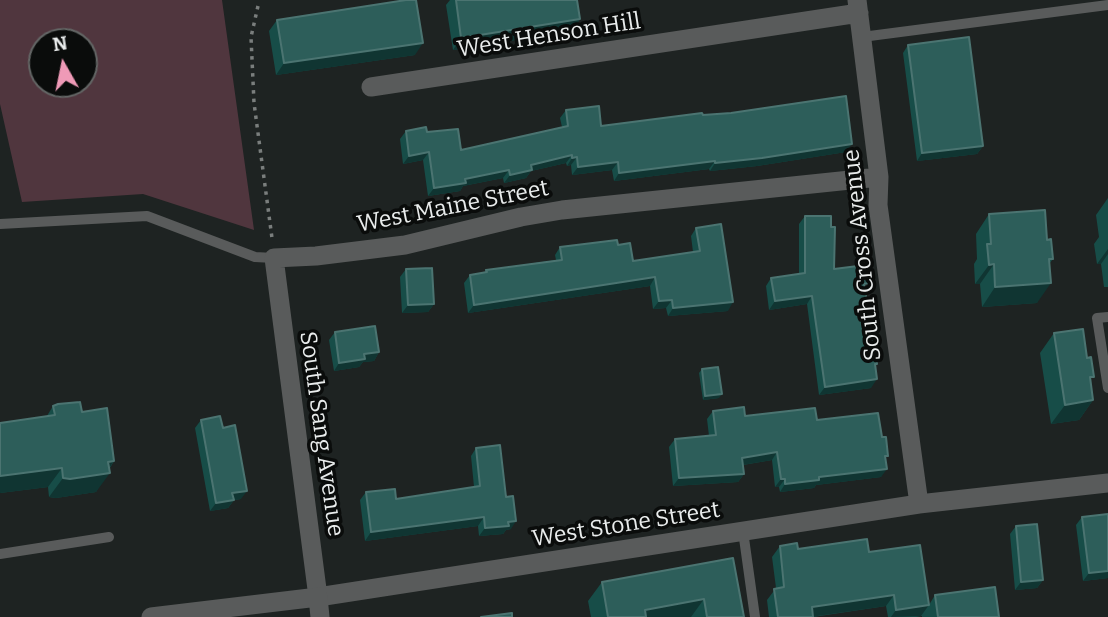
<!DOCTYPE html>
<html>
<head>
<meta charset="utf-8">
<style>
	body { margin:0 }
	#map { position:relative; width:1108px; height:617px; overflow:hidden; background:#1e2322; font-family:Bitter,serif }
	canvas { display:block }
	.north { position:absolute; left:28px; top:28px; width:70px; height:70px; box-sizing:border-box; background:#0a0c0b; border:2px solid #636665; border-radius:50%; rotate:351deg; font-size:19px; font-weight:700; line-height:28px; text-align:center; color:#e9ecec }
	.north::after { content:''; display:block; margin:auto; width:24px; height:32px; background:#ef9ab7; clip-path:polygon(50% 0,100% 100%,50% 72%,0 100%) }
</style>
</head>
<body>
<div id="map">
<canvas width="1108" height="617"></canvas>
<div class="north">N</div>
</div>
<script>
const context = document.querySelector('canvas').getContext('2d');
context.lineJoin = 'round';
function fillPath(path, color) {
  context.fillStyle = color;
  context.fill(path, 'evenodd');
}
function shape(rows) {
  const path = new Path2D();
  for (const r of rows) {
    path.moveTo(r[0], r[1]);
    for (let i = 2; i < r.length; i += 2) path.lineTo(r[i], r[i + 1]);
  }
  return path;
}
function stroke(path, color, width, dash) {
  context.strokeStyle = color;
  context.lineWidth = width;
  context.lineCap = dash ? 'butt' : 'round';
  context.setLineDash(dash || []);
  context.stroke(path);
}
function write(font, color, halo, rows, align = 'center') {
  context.font = font + ' Bitter,serif';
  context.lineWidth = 7;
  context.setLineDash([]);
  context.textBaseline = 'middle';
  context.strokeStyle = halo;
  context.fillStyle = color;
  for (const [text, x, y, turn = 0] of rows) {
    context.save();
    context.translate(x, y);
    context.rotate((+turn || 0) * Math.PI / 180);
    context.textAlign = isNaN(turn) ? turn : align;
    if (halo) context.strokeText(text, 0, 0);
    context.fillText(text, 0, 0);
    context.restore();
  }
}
fillPath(shape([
	[0,0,222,0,254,230,143,194,22,202,0,104],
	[42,42,84,42,84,84,42,84]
]), '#50363e');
stroke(shape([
	[258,6,251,37,254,103,272,238]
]), '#7a7e7d', 3.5, [3.5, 5]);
stroke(shape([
	[862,37,1108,5],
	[0,224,147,216,255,257,274,258],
	[1108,317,1097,318,1108,388],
	[743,531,755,617],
	[0,554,109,537]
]), '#595b5b', 10);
stroke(shape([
	[857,0,879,177,878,205,919,504],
	[371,87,859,13],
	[879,177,562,210,521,217,405,245,316,256,274,258,318,597,919,504,1108,483]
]), '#595b5b', 19);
stroke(shape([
	[151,617,318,597,320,617]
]), '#595b5b', 19);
fillPath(shape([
	[450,0,577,0,580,19,572,31,453,50,446,5],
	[277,20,415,55,276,75,269,31],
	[908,45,983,146,977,154,917,161,903,53],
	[566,110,601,126,703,115,846,152,757,166,710,171,709,169,614,181,612,170,572,175,571,165,567,166,566,163,531,171,526,178,504,183,503,178,463,186,460,191,428,196,423,160,403,164,400,139,406,131,427,132,461,150,562,127,560,118],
	[1108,198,1108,287,1104,287,1101,264,1097,264,1094,244,1099,237,1096,215],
	[989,214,1047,240,1053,259,1049,264,1037,303,982,307,980,284,975,284,974,264,977,259,976,234],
	[805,216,831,227,834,269,865,289,875,366,871,388,819,395,807,304,769,310,766,286,771,278,799,274,799,224],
	[696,228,728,311,668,316,666,308,653,309,650,286,468,313,464,283,470,275,484,273,486,270,556,260,555,255,560,247,618,245,633,261,693,252,691,236],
	[406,269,434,304,428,312,402,313,400,277],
	[335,332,379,352,374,361,363,362,359,367,334,371,329,340],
	[1054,333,1090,382,1093,400,1079,420,1051,424,1040,353],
	[702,369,719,398,703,400,699,373],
	[53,406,82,412,114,461,96,492,56,498,49,497,48,487,0,493],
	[713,411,745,416,817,420,886,460,881,477,816,485,814,488,780,492,779,487,775,487,772,460,743,465,744,474,738,482,673,486,669,447,675,439,709,436,707,419],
	[201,420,223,428,241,499,234,500,228,508,210,511,195,428],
	[476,448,506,497,511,529,506,530,503,534,479,536,478,526,365,541,360,500,366,492,396,499,474,487,471,456],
	[1108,514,1108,578,1083,581,1076,525,1082,517],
	[1016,526,1043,580,1037,588,1015,590,1010,534],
	[780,546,798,549,869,552,929,605,935,595,999,617,922,617,922,616,916,617,888,617,886,606,813,617,769,617,767,600,776,588,772,557],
	[733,558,744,617,591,617,588,601,602,582]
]), '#174d48');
fillPath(shape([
	[580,19,572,31,453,50,461,38],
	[423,43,415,55,276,75,284,63],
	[852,144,846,152,757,166,710,171,715,163],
	[983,146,977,154,917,161,922,153],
	[429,152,423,160,403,164,409,156],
	[572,155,566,163,531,171,526,178,504,183,510,175,531,165],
	[577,157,571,165,567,166,572,158],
	[715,161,709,169,614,181,619,173],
	[618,162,612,170,572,175,578,167],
	[509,170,503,178,463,186,460,191,428,196,434,188,465,179],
	[1108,249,1108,254,1101,264,1097,264],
	[994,264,980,284,975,284,989,265],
	[655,277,650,286,468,313,474,305],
	[1051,283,1037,303,982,307,995,287],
	[812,296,807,304,769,310,775,301],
	[672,300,666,308,653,309,659,301],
	[733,302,728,311,668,316,673,308],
	[434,304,428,312,402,313,408,305],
	[379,352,374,361,363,362,359,367,334,371,339,363,364,354],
	[877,379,871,388,819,395,825,387],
	[722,394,719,398,703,400,705,396],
	[1093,400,1079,420,1051,424,1065,405],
	[777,452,772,460,736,466,742,458],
	[114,461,105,474,110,473,96,492,56,498,49,497,63,478,108,462],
	[62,468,48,487,0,493,0,476],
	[887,469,881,477,816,485,814,488,780,492,785,484,819,477],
	[744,474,738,482,673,486,679,478],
	[781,479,785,479,779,487,775,487],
	[247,491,241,499,226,501,232,493],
	[234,500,228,508,210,511,216,503],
	[484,517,478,526,365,541,371,532],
	[516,521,511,529,506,530,503,534,479,536,485,528],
	[1108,571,1108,578,1083,581,1089,573],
	[1043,580,1037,588,1015,590,1021,582],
	[894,595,886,606,810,617,812,607],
	[704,599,691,617,640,617,645,610],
	[929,605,921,616,891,617,896,610]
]), '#103532');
const building = shape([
	[406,0,416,0,423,43,284,63,277,20,406,0],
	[456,0,577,0,580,19,461,38,456,0],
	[969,37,983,146,922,153,908,45,969,37],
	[846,96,852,144,762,158,715,163,715,161,619,173,618,162,578,167,577,157,572,158,572,155,531,165,532,170,510,175,509,170,465,179,466,183,434,188,429,152,409,156,406,131,426,127,427,132,458,129,461,150,568,126,566,110,599,106,601,126,702,113,703,115,731,113,846,96],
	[1045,210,1047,240,1051,239,1053,259,1049,259,1051,283,995,287,994,264,989,265,987,244,991,244,989,214,1045,210],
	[805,216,831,216,831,227,835,227,834,269,866,265,869,283,864,284,877,364,875,364,877,379,825,387,812,296,775,301,771,278,805,273,805,216],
	[721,224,733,302,673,308,672,300,659,301,655,277,474,305,470,275,487,272,486,270,562,260,560,247,617,240,618,245,630,243,633,261,700,251,696,228,721,224],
	[432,268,434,304,408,305,406,269,432,268],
	[375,326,379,352,364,354,365,359,339,363,335,332,375,326],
	[1083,329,1087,358,1091,357,1094,377,1090,377,1093,400,1065,405,1054,333,1083,329],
	[718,367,722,394,705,396,702,369,718,367],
	[80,402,82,412,107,408,114,461,108,462,110,473,70,479,63,478,62,468,0,476,0,423,55,415,53,406,58,404,80,402],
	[744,407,745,416,815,408,817,420,878,413,882,437,886,437,888,456,885,456,887,469,819,477,819,480,785,484,785,479,781,479,777,452,742,458,744,474,679,478,675,439,716,435,713,411,744,407],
	[220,416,223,428,235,425,247,491,232,493,234,500,216,503,201,420,220,416],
	[500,445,506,497,513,496,516,521,508,522,509,526,485,528,484,517,371,532,366,492,395,489,396,499,480,486,476,448,500,445],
	[1108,514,1108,571,1089,573,1082,517,1108,514],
	[1037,524,1043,580,1021,582,1016,526,1037,524],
	[867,539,869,552,920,545,929,605,896,610,894,595,812,607,813,617,778,617,774,589,784,587,780,546,797,543,798,549,867,539],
	[733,558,744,617,707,617,704,599,645,610,646,617,608,617,602,582,733,558],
	[995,587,999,617,938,617,935,595,995,587],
	[512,613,512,617,481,617,512,613]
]);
fillPath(building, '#2d5e5a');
stroke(building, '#4b7471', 2);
write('23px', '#e9ecec', '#0a0c0b', [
	["West Henson Hill",549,36,-9],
	["West Maine Street",453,207,-11],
	["South Cross Avenue",863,255,-96],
	["South Sang Avenue",321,434,82],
	["West Stone Street",626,525,-9]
]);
</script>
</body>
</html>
